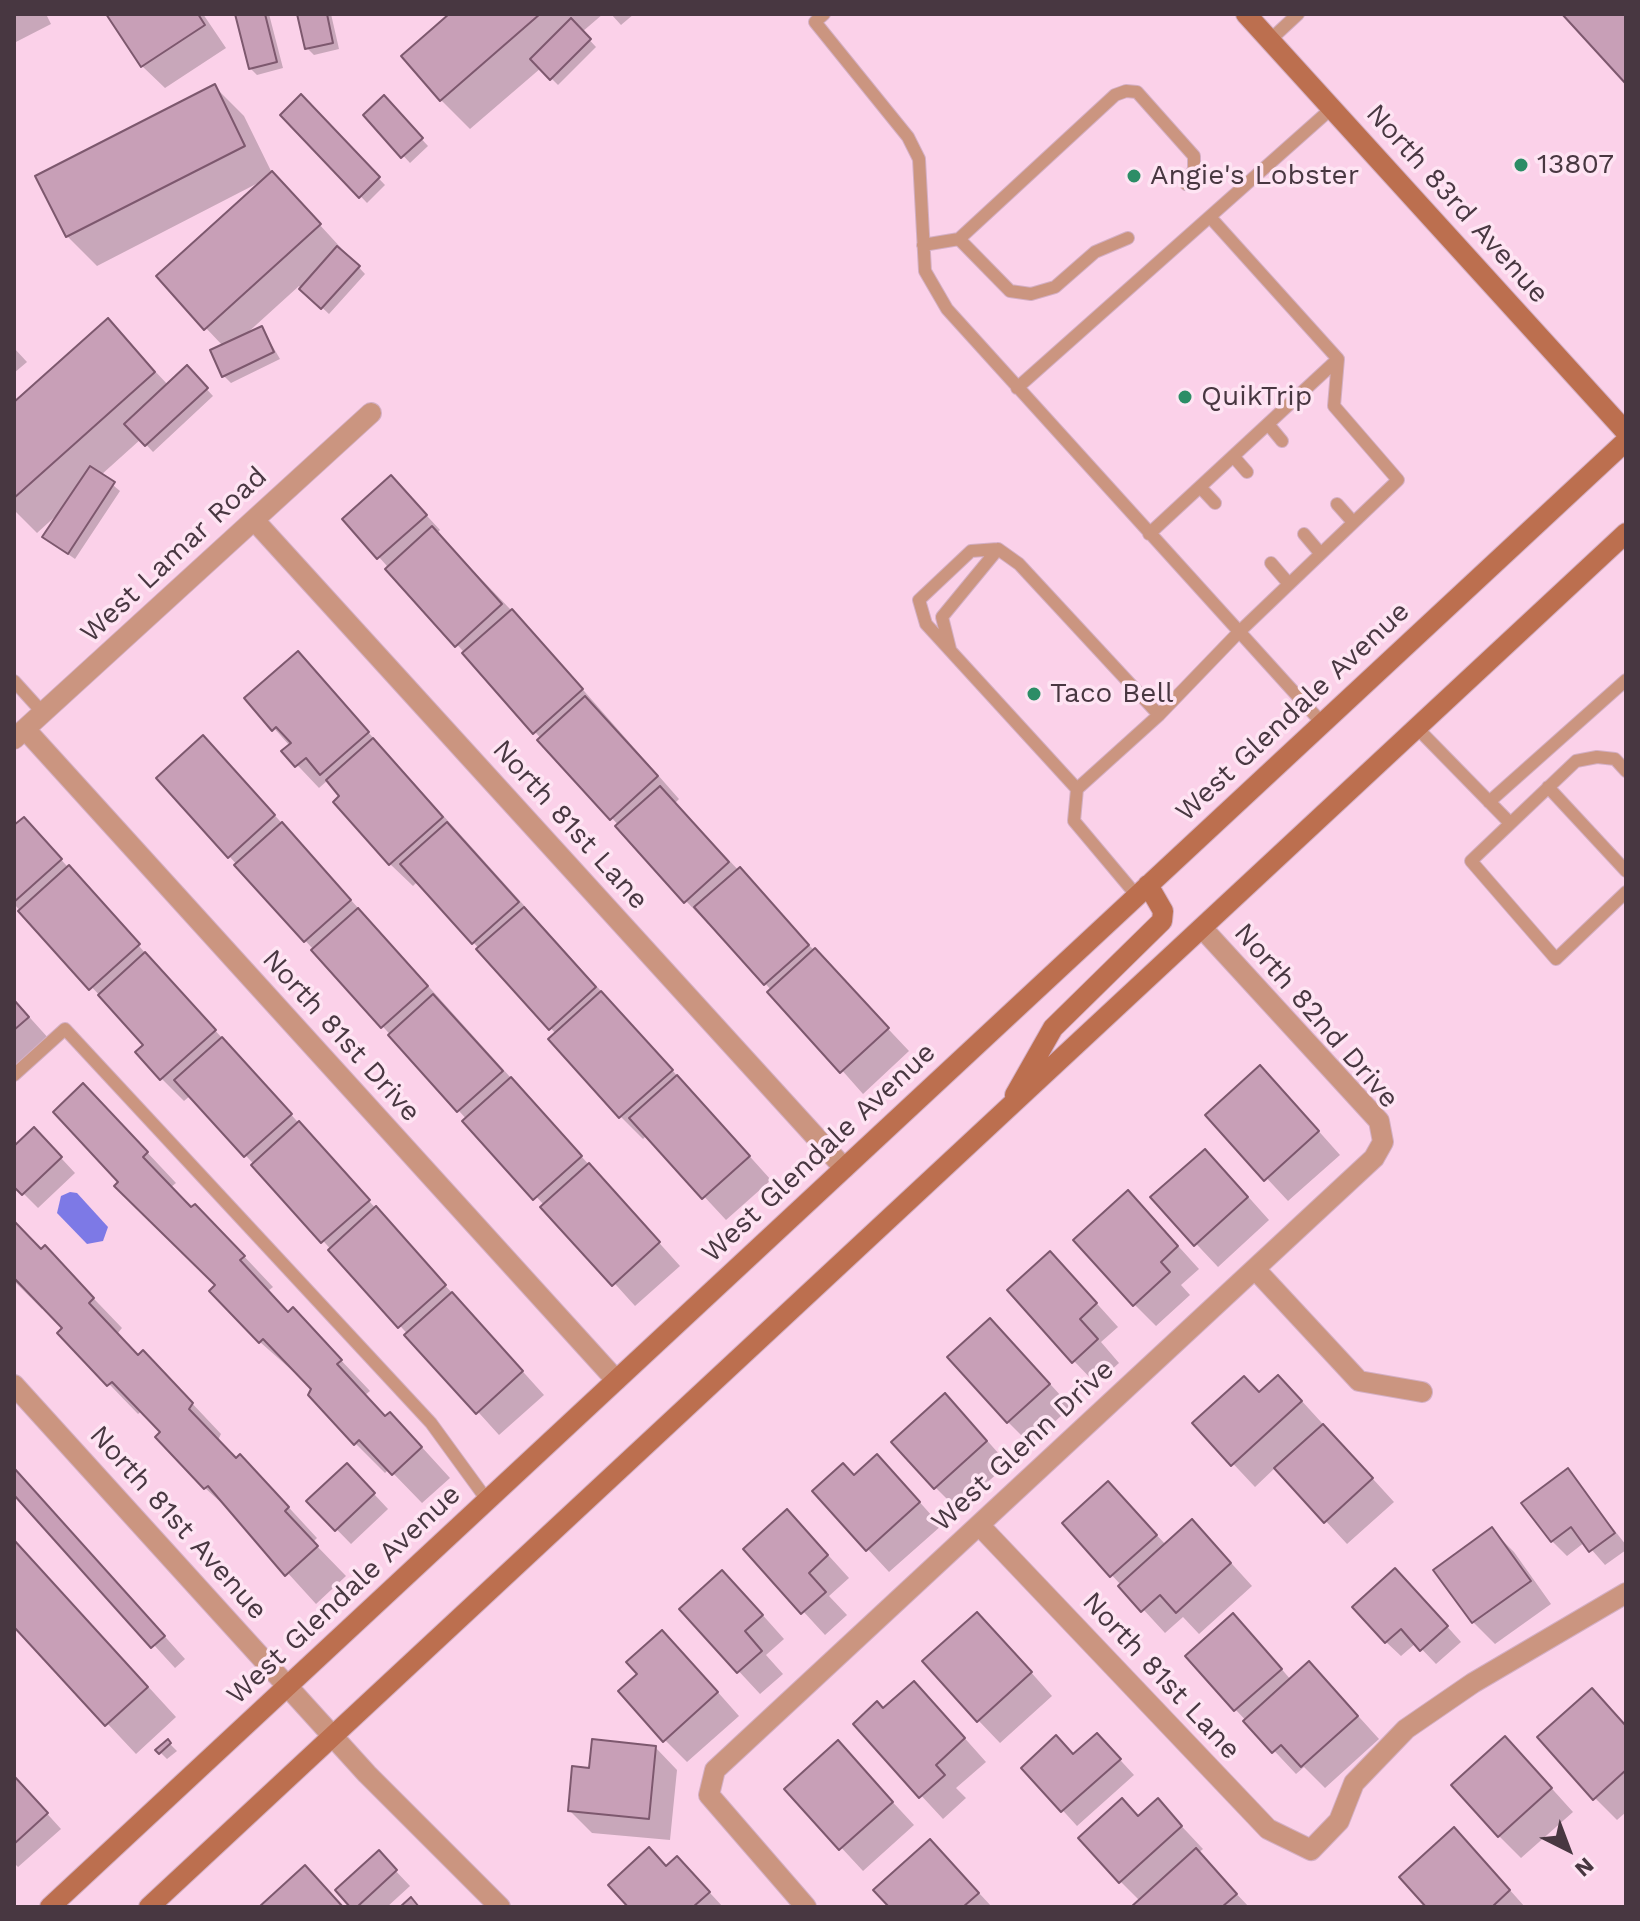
<!DOCTYPE html>
<html>
<head>
<meta charset="utf-8">
<style>
	body { margin:0 }
	#map { position:relative; width:1640px; height:1921px; overflow:hidden; background:#fbd1e9; font-family:"Work Sans",sans-serif }
	canvas { display:block }
	.frame { position:absolute; inset:0; border:16px solid #483741; pointer-events:none }
	.north { position:absolute; left:1528px; top:1809px; width:80px; height:80px; -webkit-text-stroke:6px #fee4f3; paint-order:stroke; rotate:138deg; font-size:22px; font-weight:700; line-height:32px; text-align:center; color:#483741 }
	.north::after { content:''; display:block; margin:auto; width:28px; height:36px; background:#483741; clip-path:polygon(50% 0,100% 100%,50% 72%,0 100%) }
</style>
</head>
<body>
<div id="map">
<canvas width="1640" height="1921"></canvas>
<div class="frame"></div>
<div class="north">N</div>
</div>
<script>
const context = document.querySelector('canvas').getContext('2d');
context.lineJoin = 'round';
function fillPath(path, color) {
  context.fillStyle = color;
  context.fill(path, 'evenodd');
}
function shape(rows) {
  const path = new Path2D();
  for (const r of rows) {
    path.moveTo(r[0], r[1]);
    for (let i = 2; i < r.length; i += 2) path.lineTo(r[i], r[i + 1]);
  }
  return path;
}
function stroke(path, color, width, dash) {
  context.strokeStyle = color;
  context.lineWidth = width;
  context.lineCap = dash ? 'butt' : 'round';
  context.setLineDash(dash || []);
  context.stroke(path);
}
function write(font, color, halo, rows, align = 'center') {
  context.font = font + ' "Work Sans",sans-serif';
  context.lineWidth = 7;
  context.setLineDash([]);
  context.textBaseline = 'middle';
  context.strokeStyle = halo;
  context.fillStyle = color;
  for (const [text, x, y, turn = 0] of rows) {
    context.save();
    context.translate(x, y);
    context.rotate((+turn || 0) * Math.PI / 180);
    context.textAlign = isNaN(turn) ? turn : align;
    if (halo) context.strokeText(text, 0, 0);
    context.fillText(text, 0, 0);
    context.restore();
  }
}
fillPath(shape([
	[70,1192,77,1193,108,1227,103,1241,87,1244,57,1213,61,1196]
]), '#7d79e6');
fillPath(shape([
	[14,14,46,14,51,24,14,43],
	[108,14,203,14,226,48,165,88,142,66],
	[237,14,269,14,283,68,257,75,250,68],
	[299,14,331,14,339,49,314,55,307,48],
	[452,14,603,14,582,32,596,47,558,85,541,68,470,129,441,100],
	[611,14,634,14,621,25],
	[214,86,244,116,272,173,365,274,329,314,299,286,245,335,262,328,280,359,231,383,224,376,223,346,206,328,260,182,97,266,67,236],
	[301,97,385,185,367,203,283,115],
	[384,98,428,146,410,163,366,115],
	[108,321,169,386,187,368,213,396,153,452,141,439,101,475,120,491,75,559,52,543,59,513,37,533,14,510,14,405],
	[14,348,27,362,14,373],
	[405,492,440,530,437,533,534,634,679,799,675,803,909,1051,863,1094,710,921,708,924,686,901,345,519],
	[297,653,771,1180,726,1220,647,1135,643,1139,621,1117,551,1039,556,1034,418,881,413,886,390,864,335,802,342,796,328,780,319,788,284,751,290,746,247,698],
	[225,760,680,1266,635,1306,229,856],
	[14,828,38,834,544,1395,499,1435,191,1095,184,1101,162,1079,138,1053,146,1045,14,904],
	[14,1000,50,1040,14,1072],
	[1282,1090,1340,1155,1288,1201,1208,1115],
	[112,1115,176,1183,171,1187,225,1236,273,1287,268,1291,289,1314,322,1340,370,1391,365,1395,386,1418,419,1444,450,1478,422,1503,389,1469,385,1473,355,1443,313,1389,260,1342,218,1286,121,1182],
	[49,1145,75,1173,38,1208,14,1184,14,1149],
	[1227,1173,1269,1220,1218,1267,1153,1198],
	[1150,1215,1199,1269,1181,1285,1190,1295,1156,1326,1134,1304],
	[14,1222,74,1278,122,1328,117,1334,139,1357,172,1382,221,1434,218,1440,269,1486,317,1538,313,1542,346,1576,316,1604,236,1516,205,1488,142,1411,138,1414,60,1333,65,1328,45,1306,42,1309,14,1281],
	[1072,1276,1118,1327,1101,1342,1119,1363,1096,1384,1074,1361],
	[1012,1342,1071,1407,1030,1444,1008,1422],
	[1259,1394,1300,1399,1394,1502,1347,1544,1276,1467,1255,1487,1195,1423],
	[967,1418,1008,1464,957,1509,935,1487],
	[14,1468,185,1659,175,1668,14,1492],
	[1567,1470,1626,1545,1626,1550,1605,1565,1585,1542,1567,1556,1552,1541],
	[855,1477,899,1479,941,1526,889,1572,814,1491],
	[361,1480,388,1509,351,1544,309,1501],
	[1130,1506,1166,1545,1214,1544,1252,1586,1199,1634,1183,1617,1165,1633,1064,1523],
	[1492,1530,1514,1552,1551,1604,1495,1644,1473,1622],
	[809,1534,849,1578,829,1596,847,1615,825,1635,746,1549],
	[14,1540,176,1717,136,1754,14,1624],
	[1410,1585,1461,1642,1436,1664,1416,1643,1401,1656,1386,1642],
	[744,1594,784,1639,766,1655,783,1674,760,1694,681,1609],
	[999,1636,1052,1696,1000,1743,978,1720],
	[1255,1638,1291,1680,1331,1686,1379,1739,1325,1788,1304,1767,1296,1774,1235,1709],
	[684,1654,739,1716,687,1762,665,1740,640,1674],
	[936,1706,986,1762,956,1788,966,1798,943,1819,855,1724,884,1711],
	[1626,1726,1626,1812,1617,1820,1595,1798],
	[168,1742,177,1751,167,1759,158,1750],
	[838,1743,914,1825,863,1871,787,1789],
	[655,1747,677,1770,670,1840,592,1833,570,1811,591,1770],
	[1111,1750,1134,1775,1077,1826,1024,1768],
	[1527,1761,1573,1812,1521,1858,1499,1836],
	[14,1777,61,1829,18,1867,14,1863],
	[1158,1801,1203,1849,1198,1853,1249,1907,1134,1907,1140,1901,1120,1881,1139,1818],
	[930,1841,952,1864,992,1907,892,1907],
	[1476,1852,1525,1907,1429,1907],
	[393,1868,410,1886,387,1907,353,1907],
	[667,1868,699,1881,723,1907,631,1907]
]), '#0003');
const building = shape([
	[106,14,198,14,205,25,141,67,106,14],
	[235,14,265,14,277,62,249,69,235,14],
	[297,14,327,14,333,43,305,49,297,14],
	[449,14,540,14,440,101,401,56,449,14],
	[1562,14,1626,14,1626,84,1562,14],
	[571,18,591,39,550,80,530,59,571,18],
	[215,84,245,146,66,237,35,176,215,84],
	[301,94,380,177,359,198,280,115,301,94],
	[384,95,423,138,401,158,363,115,384,95],
	[272,171,321,224,204,330,156,276,272,171],
	[337,246,360,266,321,309,299,289,337,246],
	[108,318,155,372,14,498,14,402,108,318],
	[262,326,274,352,222,377,210,350,262,326],
	[187,365,208,388,145,446,124,424,187,365],
	[90,466,115,482,68,554,42,537,90,466],
	[391,475,427,515,377,559,342,519,391,475],
	[432,526,502,604,455,647,385,569,432,526],
	[512,609,583,689,533,734,462,653,512,609],
	[298,651,369,732,320,775,306,758,295,767,281,751,291,743,276,727,272,731,244,698,298,651],
	[585,696,658,776,610,820,537,740,585,696],
	[203,735,275,815,228,858,156,778,203,735],
	[373,738,443,817,389,865,333,802,339,796,326,780,373,738],
	[660,786,729,862,684,903,615,826,660,786],
	[24,817,62,859,14,902,14,825,24,817],
	[282,822,351,900,304,942,234,865,282,822],
	[447,822,519,902,472,944,400,864,447,822],
	[69,865,140,944,89,990,18,911,69,865],
	[740,867,809,945,764,985,694,907,740,867],
	[524,907,596,987,549,1030,476,949,524,907],
	[358,908,428,986,381,1028,311,950,358,908],
	[815,948,889,1028,840,1073,767,992,815,948],
	[145,952,216,1030,160,1080,135,1052,143,1045,98,995,145,952],
	[601,991,673,1070,619,1118,548,1039,601,991],
	[433,994,503,1071,457,1112,388,1035,433,994],
	[14,1000,29,1017,14,1030,14,1000],
	[222,1037,292,1114,244,1157,174,1080,222,1037],
	[1260,1065,1319,1131,1264,1181,1205,1115,1260,1065],
	[677,1075,750,1156,702,1199,629,1118,677,1075],
	[511,1077,582,1156,533,1200,462,1121,511,1077],
	[83,1083,148,1152,143,1157,191,1207,195,1204,245,1256,240,1260,288,1312,293,1307,342,1360,337,1364,385,1416,390,1412,422,1447,392,1475,359,1440,354,1445,308,1395,311,1389,263,1339,259,1343,209,1291,215,1285,114,1186,118,1182,53,1112,83,1083],
	[299,1121,370,1200,321,1243,251,1165,299,1121],
	[34,1127,62,1157,22,1195,14,1187,14,1146,34,1127],
	[1205,1149,1248,1197,1194,1246,1150,1197,1205,1149],
	[589,1163,660,1242,612,1286,540,1207,589,1163],
	[1128,1190,1178,1246,1161,1262,1170,1272,1133,1306,1073,1240,1128,1190],
	[376,1206,446,1285,398,1328,328,1250,376,1206],
	[14,1221,41,1249,45,1245,94,1298,89,1303,138,1355,143,1350,193,1403,189,1409,236,1458,240,1454,289,1507,285,1511,318,1546,285,1576,208,1486,204,1489,155,1437,160,1432,112,1382,107,1386,57,1333,62,1328,14,1278,14,1221],
	[1050,1251,1097,1303,1080,1319,1098,1339,1072,1363,1007,1290,1050,1251],
	[452,1292,523,1371,476,1414,404,1335,452,1292],
	[990,1318,1050,1384,1007,1423,947,1357,990,1318],
	[1278,1375,1302,1401,1231,1466,1192,1423,1244,1376,1259,1392,1278,1375],
	[945,1393,987,1441,934,1489,891,1442,945,1393],
	[1323,1424,1373,1478,1324,1523,1274,1468,1323,1424],
	[877,1454,920,1502,866,1551,812,1491,843,1463,854,1475,877,1454],
	[347,1463,375,1493,335,1531,306,1501,347,1463],
	[14,1468,165,1636,151,1648,14,1495,14,1468],
	[1568,1468,1615,1533,1589,1552,1571,1527,1551,1542,1521,1503,1568,1468],
	[1108,1481,1157,1535,1110,1577,1062,1523,1108,1481],
	[787,1509,828,1555,809,1573,826,1592,801,1614,743,1549,787,1509],
	[1192,1519,1231,1563,1176,1613,1160,1595,1141,1612,1118,1586,1192,1519],
	[1492,1527,1531,1581,1472,1623,1433,1570,1492,1527],
	[14,1540,148,1687,105,1726,14,1627,14,1540],
	[1395,1568,1448,1626,1420,1651,1401,1629,1385,1643,1352,1607,1395,1568],
	[722,1570,763,1615,745,1631,762,1651,737,1673,679,1609,722,1570],
	[977,1612,1032,1672,977,1722,922,1661,977,1612],
	[1233,1613,1282,1669,1234,1711,1185,1656,1233,1613],
	[662,1630,718,1692,663,1742,618,1691,637,1674,626,1662,662,1630],
	[1309,1661,1358,1716,1301,1767,1281,1745,1272,1753,1243,1721,1309,1661],
	[914,1681,965,1738,936,1765,945,1775,919,1798,853,1724,877,1701,883,1708,914,1681],
	[1592,1688,1626,1726,1626,1770,1593,1800,1537,1737,1592,1688],
	[1097,1733,1121,1759,1061,1812,1021,1768,1056,1735,1073,1754,1097,1733],
	[1505,1736,1552,1788,1498,1837,1451,1785,1505,1736],
	[168,1739,171,1743,159,1754,155,1750,168,1739],
	[592,1739,656,1746,649,1819,568,1811,572,1766,589,1768,592,1739],
	[838,1740,893,1802,839,1850,784,1789,838,1740],
	[14,1776,48,1813,14,1844,14,1776],
	[1122,1798,1138,1816,1158,1798,1182,1826,1119,1883,1078,1838,1122,1798],
	[1454,1827,1510,1890,1492,1907,1426,1907,1399,1877,1454,1827],
	[930,1839,979,1893,963,1907,889,1907,873,1890,930,1839],
	[649,1847,666,1866,677,1856,710,1892,693,1907,628,1907,608,1885,649,1847],
	[1196,1848,1237,1894,1222,1907,1131,1907,1196,1848],
	[379,1850,397,1870,357,1907,350,1907,335,1890,379,1850],
	[305,1865,343,1907,259,1907,305,1865],
	[411,1897,419,1907,400,1907,411,1897]
]);
fillPath(building, '#c89fb7');
stroke(building, '#7d586e', 2);
const lane = shape([
	[824,14,815,22,908,137,919,159,925,271,947,309,1322,723],
	[1270,40,1298,14],
	[959,239,1010,291,1031,294,1055,287,1095,252,1128,238],
	[923,245,959,239,1115,95,1126,91,1137,92,1194,156,1194,169,1186,184],
	[1017,388,1332,108],
	[1268,424,1282,441],
	[1233,456,1247,472],
	[1200,487,1215,503],
	[1337,504,1353,522],
	[1149,534,1338,359,1210,217],
	[1304,534,1320,553],
	[1271,563,1289,584],
	[950,649,942,617,998,549],
	[14,681,43,713],
	[1418,729,1510,823],
	[1626,771,1615,759,1597,757,1576,761,1471,861,1556,959,1626,892],
	[1548,787,1626,871],
	[1077,789,926,624,919,600,971,551,998,549,1019,564,1159,715],
	[1489,802,1626,680],
	[1137,896,1074,821,1077,789,1159,715,1238,633,1398,480,1334,406,1338,359],
	[14,1075,65,1029,431,1423,487,1500]
]);
const street = shape([
	[254,520,844,1168],
	[25,729,616,1380],
	[14,739,371,413],
	[1255,1269,1359,1381,1422,1392],
	[14,1385,367,1774,500,1907],
	[980,1526,1268,1829,1311,1850,1339,1821,1354,1783,1406,1729,1473,1683,1626,1593],
	[806,1907,709,1795,715,1770,1374,1158,1383,1142,1379,1121,1203,929]
]);
const secondary = shape([
	[1246,14,1626,432],
	[1015,1095,1053,1028,1162,921,1163,911,1148,885],
	[50,1907,1626,441],
	[149,1907,1626,533]
]);
stroke(lane, '#d4afc4', 14);
stroke(street, '#d4afc4', 22);
stroke(secondary, '#d4afc4', 22);
stroke(lane, '#cb9580', 12);
stroke(street, '#cb9580', 20);
stroke(secondary, '#bc6f4f', 20);
for (const [x, y, r, color] of [
	[1521,165,8,"#2c8d66"],
	[1134,176,8,"#2c8d66"],
	[1185,397,8,"#2c8d66"],
	[1034,694,8,"#2c8d66"]
]) {
  const dot = new Path2D();
  dot.arc(x, y, r, 0, 2 * Math.PI);
  context.fillStyle = color;
  context.fill(dot);
  stroke(dot, '#fee4f3', 3);
}
write('28px', '#483741', '#fee4f3', [
	["13807",1537,165],
	["Angie's Lobster",1150,176],
	["QuikTrip",1201,397],
	["Taco Bell",1050,694]
], 'left');
write('28px', '#483741', '#fee4f3', [
	["North 83rd Avenue",1457,204,48],
	["West Lamar Road",174,555,-43],
	["West Glendale Avenue",1293,712,-43],
	["North 81st Lane",570,825,48],
	["North 82nd Drive",1316,1016,49],
	["North 81st Drive",341,1036,48],
	["West Glendale Avenue",819,1153,-43],
	["West Glenn Drive",1023,1446,-43],
	["North 81st Avenue",178,1523,48],
	["West Glendale Avenue",344,1595,-43],
	["North 81st Lane",1161,1676,47]
]);
</script>
</body>
</html>
